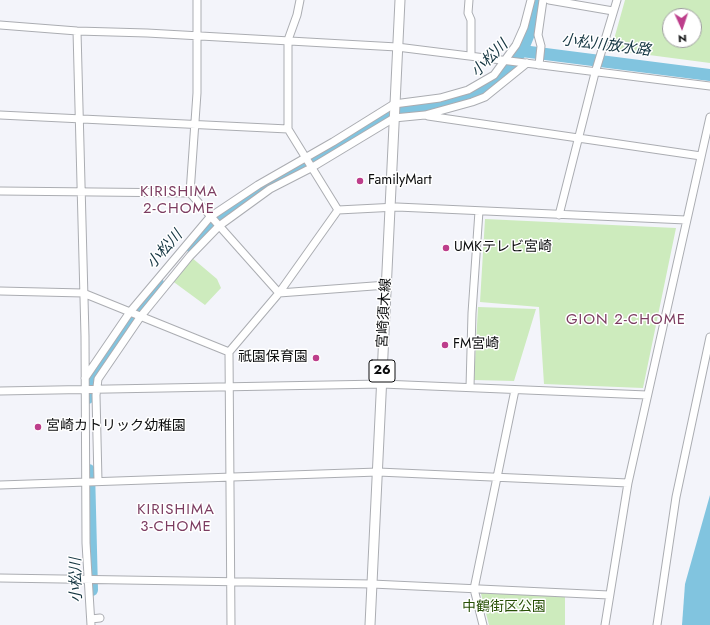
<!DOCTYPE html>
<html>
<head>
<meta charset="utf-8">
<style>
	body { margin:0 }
	#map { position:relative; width:710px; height:625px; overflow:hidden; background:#f3f4fa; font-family:Jost,sans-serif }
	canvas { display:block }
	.north { position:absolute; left:662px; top:8px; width:40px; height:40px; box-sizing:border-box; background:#fff; border:1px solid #9e9e9f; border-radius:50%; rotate:177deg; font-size:11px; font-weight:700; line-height:16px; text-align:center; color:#0c0d0e }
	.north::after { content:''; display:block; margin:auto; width:14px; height:18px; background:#bd3e8b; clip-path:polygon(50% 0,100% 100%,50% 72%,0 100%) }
</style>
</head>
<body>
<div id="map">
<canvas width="710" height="625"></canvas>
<div class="north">N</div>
</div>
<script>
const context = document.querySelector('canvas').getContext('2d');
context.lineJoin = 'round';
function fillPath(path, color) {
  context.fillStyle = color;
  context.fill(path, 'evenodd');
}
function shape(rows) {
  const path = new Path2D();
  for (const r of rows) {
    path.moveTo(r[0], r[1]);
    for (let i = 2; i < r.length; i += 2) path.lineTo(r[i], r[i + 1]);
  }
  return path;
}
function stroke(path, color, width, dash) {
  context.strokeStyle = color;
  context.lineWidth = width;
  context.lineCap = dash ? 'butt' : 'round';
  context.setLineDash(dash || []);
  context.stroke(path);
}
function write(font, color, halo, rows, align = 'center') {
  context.font = font + ' Jost,"Noto Sans JP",sans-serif';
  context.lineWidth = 3;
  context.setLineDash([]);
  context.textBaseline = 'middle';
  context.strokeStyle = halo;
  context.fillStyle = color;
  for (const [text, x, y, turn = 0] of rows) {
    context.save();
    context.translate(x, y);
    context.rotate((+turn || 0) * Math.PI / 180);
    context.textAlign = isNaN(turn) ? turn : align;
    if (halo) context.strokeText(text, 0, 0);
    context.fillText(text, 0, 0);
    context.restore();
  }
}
fillPath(shape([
	[625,0,710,0,710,63,611,50],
	[670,16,694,16,694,40,670,40],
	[485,219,676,228,643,388,544,384,539,307,480,302],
	[191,257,217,279,221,288,205,305,171,280],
	[478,307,536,309,514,381,474,380],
	[480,590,565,594,565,625,489,625]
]), '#cdebbd');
fillPath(shape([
	[710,495,710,625,682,625,685,584]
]), '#81c4df');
stroke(shape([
	[522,51,710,75],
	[190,246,201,233,261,188,312,161,383,117,413,107,463,99,481,91,507,69,522,51,533,24,536,0],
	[88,398,88,382,100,368,158,283],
	[89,470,92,590]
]), '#81c4df', 12);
const minor = shape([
	[197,0,197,93,190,193,279,293],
	[300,0,297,15,288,40,288,129,338,210],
	[469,0,468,13,471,20,471,56],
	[549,0,613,11],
	[0,25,77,31,147,33,397,47,710,86],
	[77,31,85,336,86,543,91,625],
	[539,65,541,46,538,35,543,0],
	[0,115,288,129],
	[428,116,701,156],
	[0,191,190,193],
	[338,210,397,207,686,220],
	[559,215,595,73,617,0],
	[0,291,83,293,229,352],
	[279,293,387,285],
	[85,378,130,312,210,217,258,185,333,142,394,104,440,98,468,90,494,75,516,45,524,27,531,0],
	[470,387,472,313,479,211],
	[0,391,382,384,647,395],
	[98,481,96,395,98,379,141,316,190,256,219,226,270,189,311,168,394,118,425,115,472,102,485,97,527,63],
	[0,485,378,472,628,483],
	[0,578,372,584,609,595],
	[91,619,100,618],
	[231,625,229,352,279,293,338,210],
	[483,625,474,589,515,390],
	[605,625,628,483,710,117],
	[657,625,676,497,710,337]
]);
const major = shape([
	[370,625,400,0]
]);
stroke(minor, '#abadb2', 9);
stroke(major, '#abadb2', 11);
stroke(minor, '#fff', 7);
stroke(major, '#fff', 9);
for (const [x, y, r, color] of [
	[360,181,4,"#bd3e8b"],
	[446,248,4,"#bd3e8b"],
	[445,345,4,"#bd3e8b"],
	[316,358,4,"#bd3e8b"],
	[38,427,4,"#bd3e8b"]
]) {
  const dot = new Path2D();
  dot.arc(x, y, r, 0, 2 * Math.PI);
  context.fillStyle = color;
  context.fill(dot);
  stroke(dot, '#fff', 1.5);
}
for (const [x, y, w] of [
	[382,371,26]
]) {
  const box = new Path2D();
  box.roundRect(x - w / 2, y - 11, w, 22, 3);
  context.fillStyle = '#fff';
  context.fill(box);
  stroke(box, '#0c0d0e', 1);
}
write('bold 13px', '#0c0d0e', null, [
	["26",382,371]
]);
write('14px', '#0c0d0e', '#fff', [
	["FamilyMart",368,181],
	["UMKテレビ宮崎",454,248],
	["FM宮崎",453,345],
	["祇園保育園",308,358,"right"],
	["宮崎カトリック幼稚園",46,427]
], 'left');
write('14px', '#0c0d0e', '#fff', [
	["宮崎須木線",385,313,-87]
]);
write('14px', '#285006', '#fff', [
	["中鶴街区公園",504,608]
]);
write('italic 15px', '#133440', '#fff', [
	["小松川放水路",606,46,7],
	["小松川",490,59,-45],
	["小松川",165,250,-49],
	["小松川",77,580,-91]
]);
context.letterSpacing = '1px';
write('15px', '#7c3c60', '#fff', [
	["KIRISHIMA",179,192],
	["2-CHOME",179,209],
	["GION 2-CHOME",626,320],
	["KIRISHIMA",176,510],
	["3-CHOME",176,527]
]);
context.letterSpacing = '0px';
</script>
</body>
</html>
